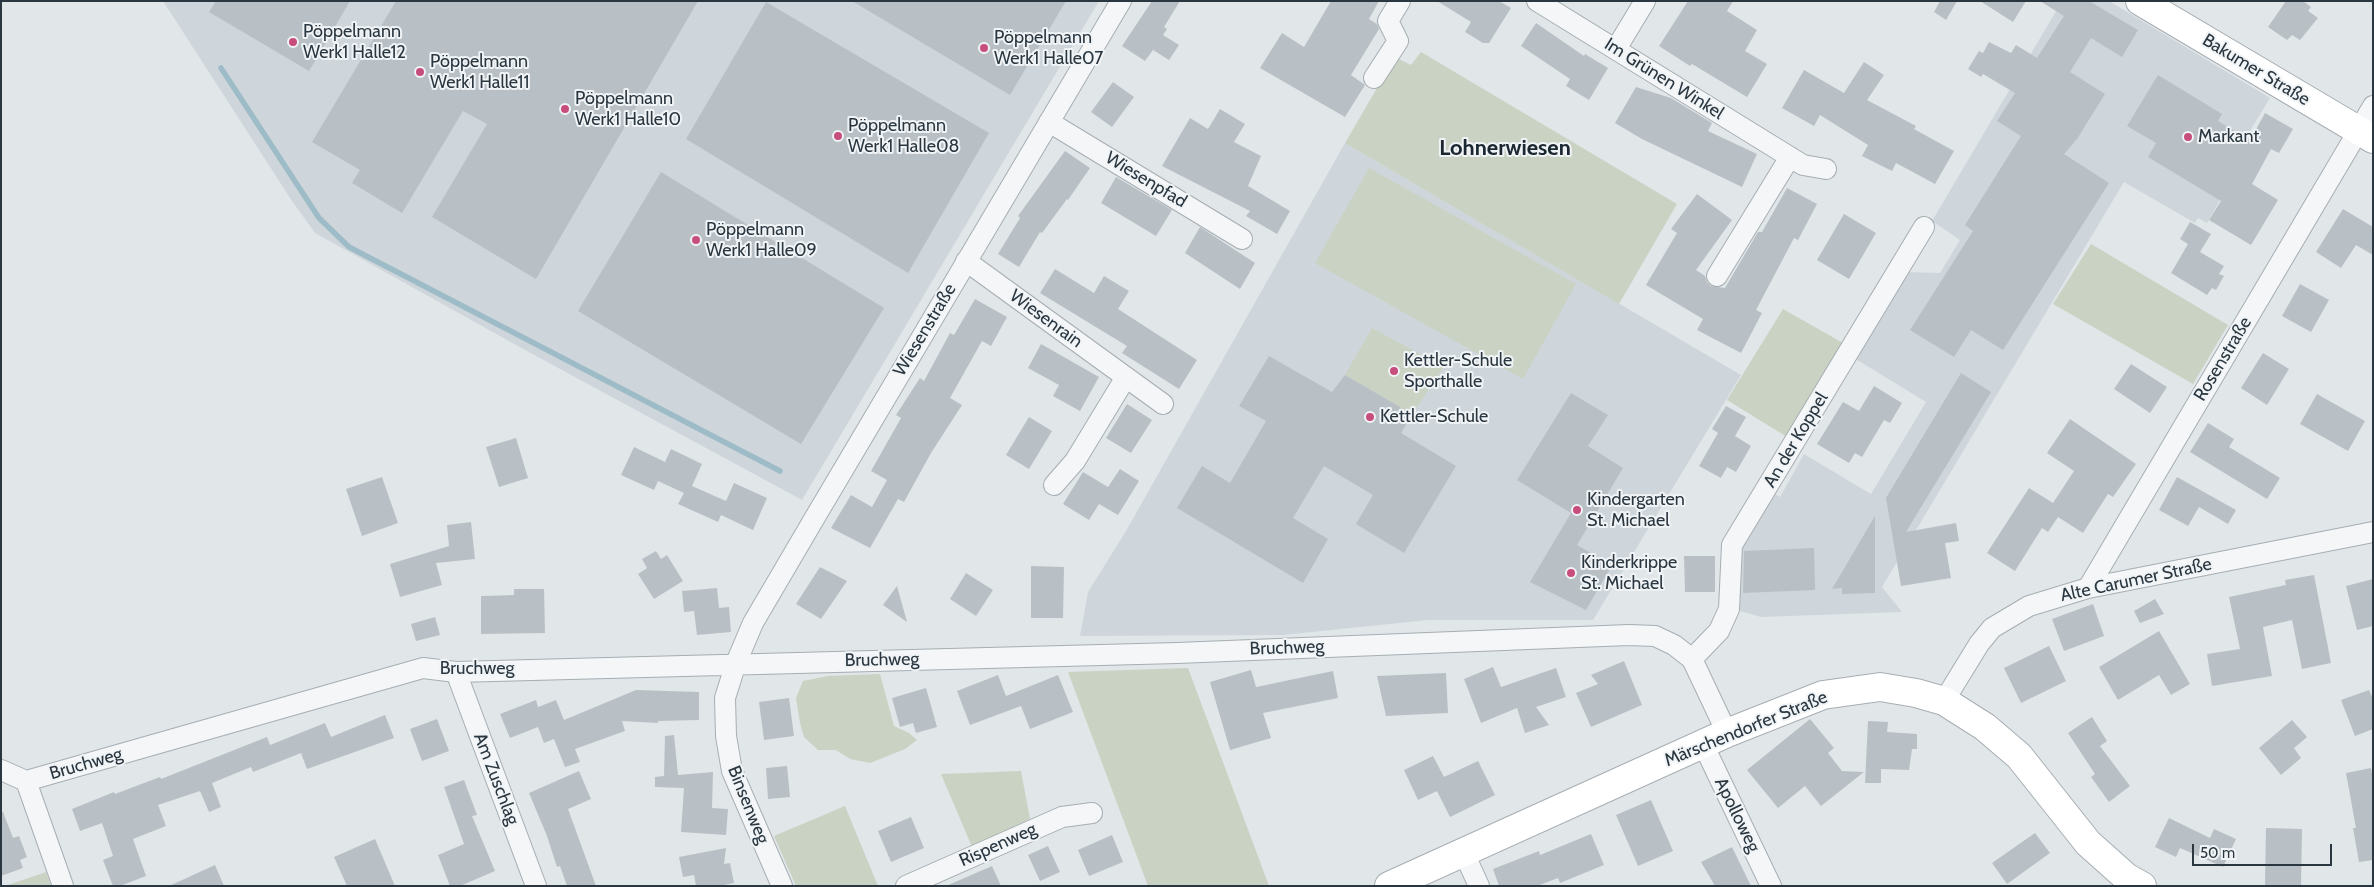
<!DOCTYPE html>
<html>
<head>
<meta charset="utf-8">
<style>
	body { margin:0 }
	#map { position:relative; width:2374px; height:887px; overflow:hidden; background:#e1e6e9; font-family:Cabin,sans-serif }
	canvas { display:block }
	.frame { position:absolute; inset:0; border:2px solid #2a3740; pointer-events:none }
	.scale { position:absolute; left:2192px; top:844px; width:140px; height:22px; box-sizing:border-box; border:2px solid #2a3740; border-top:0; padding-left:6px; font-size:15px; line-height:18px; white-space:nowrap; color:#2a3740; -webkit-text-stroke:4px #f1f4f6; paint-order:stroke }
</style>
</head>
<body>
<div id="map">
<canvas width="2374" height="887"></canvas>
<div class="frame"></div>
<div class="scale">50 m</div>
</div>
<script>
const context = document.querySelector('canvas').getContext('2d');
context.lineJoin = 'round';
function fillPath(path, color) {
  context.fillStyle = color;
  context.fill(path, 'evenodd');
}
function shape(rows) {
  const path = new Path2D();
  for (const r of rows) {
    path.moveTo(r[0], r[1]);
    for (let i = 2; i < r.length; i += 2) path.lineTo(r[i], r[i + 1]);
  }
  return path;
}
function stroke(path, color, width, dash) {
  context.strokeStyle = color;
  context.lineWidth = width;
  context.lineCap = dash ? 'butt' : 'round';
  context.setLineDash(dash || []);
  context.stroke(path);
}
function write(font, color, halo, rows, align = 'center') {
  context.font = font + ' Cabin,sans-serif';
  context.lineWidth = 4;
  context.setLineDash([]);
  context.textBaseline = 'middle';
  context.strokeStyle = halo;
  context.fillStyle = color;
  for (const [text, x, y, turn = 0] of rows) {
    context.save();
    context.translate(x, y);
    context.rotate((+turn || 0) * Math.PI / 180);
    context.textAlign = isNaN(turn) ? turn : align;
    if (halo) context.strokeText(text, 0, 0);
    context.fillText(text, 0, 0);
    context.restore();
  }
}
fillPath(shape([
	[163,1,1099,1,802,500,525,350,315,233,292,201],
	[2062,1,2109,1,2270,98,2227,169,2235,174,2207,223,2198,218,2195,223,2124,182,1882,587,1902,612,1761,617,1740,611,1738,549,1775,494,1780,497,1804,454,1871,494,1926,402,1854,358,1906,272,1940,273,1960,240,1932,221],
	[1345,143,1741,375,1593,620,1428,620,1283,635,1080,636,1088,592,1126,531]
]), '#cfd6db');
fillPath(shape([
	[1421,52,1677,204,1619,304,1345,143,1395,57,1411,65],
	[1369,168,1576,284,1523,379,1315,263],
	[2091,244,2228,325,2193,384,2053,304],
	[1783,309,1843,343,1787,437,1727,400],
	[1372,328,1444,367,1412,414,1345,375],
	[1188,668,1269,886,1148,886,1068,672],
	[880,674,894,726,909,733,917,740,905,749,870,763,850,759,836,750,818,750,804,737,800,723,796,698,803,681,828,676],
	[1021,771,1030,819,972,847,941,774],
	[845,806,878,886,796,886,774,836],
	[46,872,51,886,5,886]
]), '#cad2c3');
stroke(shape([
	[221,68,319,218,349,247,780,471]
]), '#9ebcc7', 5.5);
fillPath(shape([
	[216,1,350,1,309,71,209,12],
	[396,1,698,1,536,279,432,217,487,124,463,111,402,213,352,183,360,170,312,142],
	[852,1,1066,1,1010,95],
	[1152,1,1180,1,1164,27,1167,29,1163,35,1179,45,1169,60,1153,50,1145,61,1122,46],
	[1331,1,1379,1,1369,19,1377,24,1379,29,1351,75,1365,85,1345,117,1260,68,1282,33,1304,47],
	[1437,1,1499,1,1511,8,1489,43,1483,43,1465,32,1471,22],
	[1688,1,1733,1,1727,11,1757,30,1745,51,1767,64,1747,97,1692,64,1690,66,1659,46],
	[1940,1,1957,1,1946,20,1934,12],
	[1980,1,2026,1,2013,22],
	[2040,1,2089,1,2138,30,2122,57,2091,38,2070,72,2105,94,2077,139,2064,154,2109,183,2003,350,1971,330,1954,357,1910,330,1973,231,1965,225,2021,136,1997,121,2015,93,1983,74,1981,77,1968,69,1979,51,1983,53,1989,42,2011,53,2016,45,2037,58,2064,16],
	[2286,1,2303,1,2311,7,2308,11,2318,18,2300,40,2292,35,2287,40,2268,27],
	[766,2,989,133,908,273,686,139],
	[1536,23,1584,56,1585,54,1608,68,1589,100,1566,86,1570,79,1521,46],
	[1864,62,1884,75,1867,100,1916,126,1914,129,1954,151,1935,184,1896,163,1892,171,1862,156,1868,145,1820,115,1814,126,1782,108,1804,70,1844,93],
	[2158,75,2222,114,2218,121,2250,140,2265,113,2293,129,2279,153,2271,149,2252,184,2278,200,2251,245,2209,220,2221,201,2148,157,2156,143,2127,126],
	[1113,82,1134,97,1112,127,1091,112],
	[1636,87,1671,98,1712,123,1708,131,1757,154,1742,187,1642,139,1615,123],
	[1220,109,1245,124,1234,142,1261,156,1248,186,1290,211,1277,234,1246,216,1250,211,1162,166,1190,118,1208,129],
	[1065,151,1090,168,1068,200,1067,199,1042,233,1040,232,1019,267,998,254,1020,218,1018,216],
	[661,172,884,308,801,444,578,311],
	[1116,177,1172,210,1156,236,1101,203],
	[1787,188,1817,204,1798,240,1794,238,1756,310,1762,313,1741,353,1697,330,1703,319,1646,285,1677,233,1671,229,1697,194,1732,220,1696,270,1705,276,1707,282,1711,286,1725,288,1758,232,1762,232],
	[2343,209,2373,227,2373,255,2356,245,2341,268,2316,252],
	[1844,214,1876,233,1849,279,1817,260],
	[2190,222,2211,234,2200,252,2224,266,2219,274,2224,276,2216,290,2212,288,2207,295,2171,273,2188,244,2180,239],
	[1200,227,1255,263,1240,289,1185,253],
	[1055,269,1094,293,1104,276,1129,291,1118,309,1197,360,1179,389,1122,353,1127,346,1040,293],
	[2300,284,2329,300,2311,332,2282,316],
	[975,299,1007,317,991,346,982,341,950,398,962,405,931,453,904,502,898,499,870,548,831,528,851,495,872,507,887,480,871,471,901,418,896,415,920,378,924,381,950,333,954,335],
	[1041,344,1099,377,1080,411,1053,396,1059,385,1028,368],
	[2263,353,2289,369,2267,405,2241,388],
	[1269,356,1332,392,1345,375,1412,414,1401,433,1456,466,1404,553,1356,524,1373,495,1324,466,1293,518,1328,539,1303,583,1177,508,1202,466,1230,483,1266,421,1239,406],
	[2131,364,2167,387,2150,413,2114,389],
	[1961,373,1991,392,1906,532,1956,523,1959,541,1945,543,1951,578,1901,586,1886,498],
	[1874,386,1902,403,1890,423,1884,420,1862,457,1855,453,1849,463,1817,444,1843,402,1859,411],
	[1571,393,1608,415,1588,446,1623,468,1577,545,1612,565,1586,610,1530,582,1571,513,1517,480],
	[2317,394,2365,421,2348,451,2300,424],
	[1127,404,1152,420,1131,453,1106,438],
	[1726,406,1746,417,1735,436,1751,446,1736,472,1727,467,1721,478,1699,466,1718,433,1712,429],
	[1029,417,1052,431,1029,469,1006,455],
	[2070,419,2136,464,2113,497,2108,494,2083,533,2058,517,2048,532,2042,528,2015,571,1987,553,2029,488,2053,503,2074,471,2047,453],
	[2208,423,2234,439,2229,447,2280,478,2267,499,2190,452],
	[516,438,528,478,499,487,486,447],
	[634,447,665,462,671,449,702,464,692,486,726,501,734,483,767,498,753,530,721,515,718,522,678,504,684,493,658,481,654,490,621,475],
	[1120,469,1139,481,1118,515,1099,504,1089,520,1063,504,1083,472,1108,487],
	[382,477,398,523,362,536,346,489],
	[2177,477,2236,510,2228,524,2199,507,2188,526,2159,510],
	[1875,516,1875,593,1842,594,1842,588,1832,589],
	[471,522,475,559,436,563,442,585,400,597,390,564,449,546,447,525],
	[1814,548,1815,590,1743,593,1744,551],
	[656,551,661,559,667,555,683,581,654,599,638,574,647,568,642,559],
	[1684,556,1715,556,1715,592,1685,592],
	[1031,566,1064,567,1063,618,1031,618],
	[820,567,847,581,821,619,796,604],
	[966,573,993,590,976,616,950,599],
	[2314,575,2331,663,2302,669,2292,620,2263,627,2272,676,2212,686,2207,654,2240,649,2229,597,2286,585,2285,580],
	[2373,579,2373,626,2357,630,2346,586],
	[897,586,907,622,883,605],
	[717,588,719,608,729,607,731,632,697,635,694,611,684,612,682,591],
	[514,589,544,589,545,633,481,634,481,596,514,595],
	[2155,599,2164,614,2140,623,2134,611],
	[2093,604,2104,636,2064,651,2052,619],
	[435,617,440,635,416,641,411,624],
	[2159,631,2190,684,2171,695,2159,675,2118,700,2099,667],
	[2049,646,2066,681,2021,703,2004,668],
	[1624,661,1642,705,1591,727,1576,693,1598,684,1591,675],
	[1493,667,1501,687,1556,668,1566,697,1536,707,1549,725,1525,733,1517,708,1481,723,1464,679],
	[1251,670,1256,687,1333,671,1338,698,1263,713,1271,738,1230,750,1210,682],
	[1446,673,1448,713,1386,716,1377,676],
	[998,675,1006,696,1058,675,1073,712,1030,729,1021,706,970,725,957,691],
	[926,688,937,727,916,733,913,723,900,727,892,698],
	[636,690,699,692,699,720,658,721,658,723,622,721,625,731,575,749,580,762,565,767,554,739,544,743,538,727,510,738,500,714,536,700,538,707,556,700,564,720],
	[2369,690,2373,699,2373,729,2355,736,2341,700],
	[789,698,794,736,764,740,759,702],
	[385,715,394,738,307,769,301,753,253,772,251,767,212,783,221,807,209,812,200,791,158,805,166,826,133,839,146,876,120,886,113,886,103,860,113,856,102,823,80,831,72,809,114,792,115,794,160,777,161,779,267,737,270,745,325,723,331,737],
	[2092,717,2107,741,2100,746,2130,786,2109,802,2091,777,2095,774,2068,733],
	[437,719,449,751,422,761,410,729],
	[1810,719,1834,748,1828,753,1842,771,1864,772,1821,806,1805,786,1778,808,1747,770],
	[2292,720,2307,737,2294,748,2301,758,2281,775,2259,748],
	[1868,721,1888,722,1887,732,1917,734,1917,749,1912,749,1909,770,1881,769,1881,783,1865,783],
	[674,735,678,775,713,772,712,808,728,809,726,835,681,832,684,788,655,787,655,777,664,776,665,736],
	[1433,756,1444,777,1478,761,1495,795,1450,817,1437,791,1418,800,1404,770],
	[787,766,790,797,768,799,766,768],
	[2371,768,2373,778,2373,860,2359,862,2353,828,2356,828,2346,773],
	[579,771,591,799,568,809,596,886,567,886,560,866,557,867,547,836,529,793],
	[464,780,477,815,472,816,495,871,460,886,450,886,438,855,464,844,444,787],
	[1651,800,1673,851,1638,866,1616,815],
	[1,812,3,812,13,838,19,836,27,857,20,860,23,868,1,876],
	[911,817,924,848,891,862,878,831],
	[2169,818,2210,838,2214,829,2236,839,2223,867,2180,848,2176,857,2155,847],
	[2266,828,2302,829,2301,886,2265,886],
	[2035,833,2050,853,2007,884,1992,863],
	[1591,834,1604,865,1560,883,1558,878,1537,886,1499,886,1493,869,1539,851,1540,855],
	[1112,835,1123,862,1089,876,1078,850],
	[375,839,395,886,347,886,334,857],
	[1048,846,1060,872,1040,881,1028,855],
	[1732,847,1751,886,1715,886,1701,862],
	[726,848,724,864,730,863,734,883,719,886,696,886,694,875,683,877,679,857],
	[215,865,224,886,169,886],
	[992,866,1001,886,946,886]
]), '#b9c0c5');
const street = shape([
	[1537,1,1803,165,1826,169],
	[1616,49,1645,1],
	[1374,78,1398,41,1388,21,1400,1],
	[1049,122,1242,239],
	[966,261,1163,404],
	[1717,276,1790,157],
	[1054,485,1075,461,1126,377],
	[2088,588,2373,106],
	[1692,659,1719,631,1729,609,1732,545,1924,227],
	[456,672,536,886],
	[1944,701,1979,644,1992,628,2029,606,2088,588,2373,532],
	[1703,744,1771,886],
	[1,770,26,781,423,668,456,672,1177,653,1629,635,1655,636,1674,645,1692,659,1727,733],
	[26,781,63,886],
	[1463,851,1479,886],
	[782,886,732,771,726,736,725,698,736,663,753,623,814,519,1121,1],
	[906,886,1062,817,1092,813]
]);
const secondary = shape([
	[2140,1,2373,139],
	[1389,886,1727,733,1823,695,1880,687,1916,693,1944,701,1985,727,2019,756,2088,843,2126,877,2142,886]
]);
stroke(street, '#a6aeb3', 22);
stroke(secondary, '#a6aeb3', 30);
stroke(street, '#f4f6f7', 20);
stroke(secondary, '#fff', 28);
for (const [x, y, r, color] of [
	[293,42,5,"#c74d7c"],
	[984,48,5,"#c74d7c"],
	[420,72,5,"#c74d7c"],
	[565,109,5,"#c74d7c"],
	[838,136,5,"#c74d7c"],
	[2188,137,5,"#c74d7c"],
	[696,240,5,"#c74d7c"],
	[1394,371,5,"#c74d7c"],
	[1370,417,5,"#c74d7c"],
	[1577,510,5,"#c74d7c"],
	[1571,573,5,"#c74d7c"]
]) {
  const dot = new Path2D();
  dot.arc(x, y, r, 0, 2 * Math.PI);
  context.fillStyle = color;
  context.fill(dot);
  stroke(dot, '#f1f4f6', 2);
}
write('18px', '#2a3740', '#f1f4f6', [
	["Pöppelmann",303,32],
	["Werk1 Halle12",303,53],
	["Pöppelmann",994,38],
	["Werk1 Halle07",994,59],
	["Pöppelmann",430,62],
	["Werk1 Halle11",430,83],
	["Pöppelmann",575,99],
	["Werk1 Halle10",575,120],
	["Pöppelmann",848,126],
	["Werk1 Halle08",848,147],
	["Markant",2198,137],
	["Pöppelmann",706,230],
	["Werk1 Halle09",706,251],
	["Kettler-Schule",1404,361],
	["Sporthalle",1404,382],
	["Kettler-Schule",1380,417],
	["Kindergarten",1587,500],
	["St. Michael",1587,521],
	["Kinderkrippe",1581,563],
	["St. Michael",1581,584]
], 'left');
write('18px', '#2a3740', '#f1f4f6', [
	["Bakumer Straße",2256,70,31],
	["Im Grünen Winkel",1664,79,32],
	["Wiesenpfad",1146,180,31],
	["Wiesenrain",1046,319,36],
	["Wiesenstraße",925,330,-59],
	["Rosenstraße",2223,359,-59],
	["An der Koppel",1796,440,-59],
	["Alte Carumer Straße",2136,580,-12],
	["Bruchweg",1287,648,-2],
	["Bruchweg",882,660,-1],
	["Bruchweg",477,669],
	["Märschendorfer Straße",1746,729,-22],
	["Bruchweg",86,764,-16],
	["Am Zuschlag",496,779,69],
	["Binsenweg",748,805,68],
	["Apolloweg",1737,815,64],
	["Rispenweg",998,845,-24]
]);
write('bold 22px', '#1c2831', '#f1f4f6', [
	["Lohnerwiesen",1505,149]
]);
</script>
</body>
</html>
